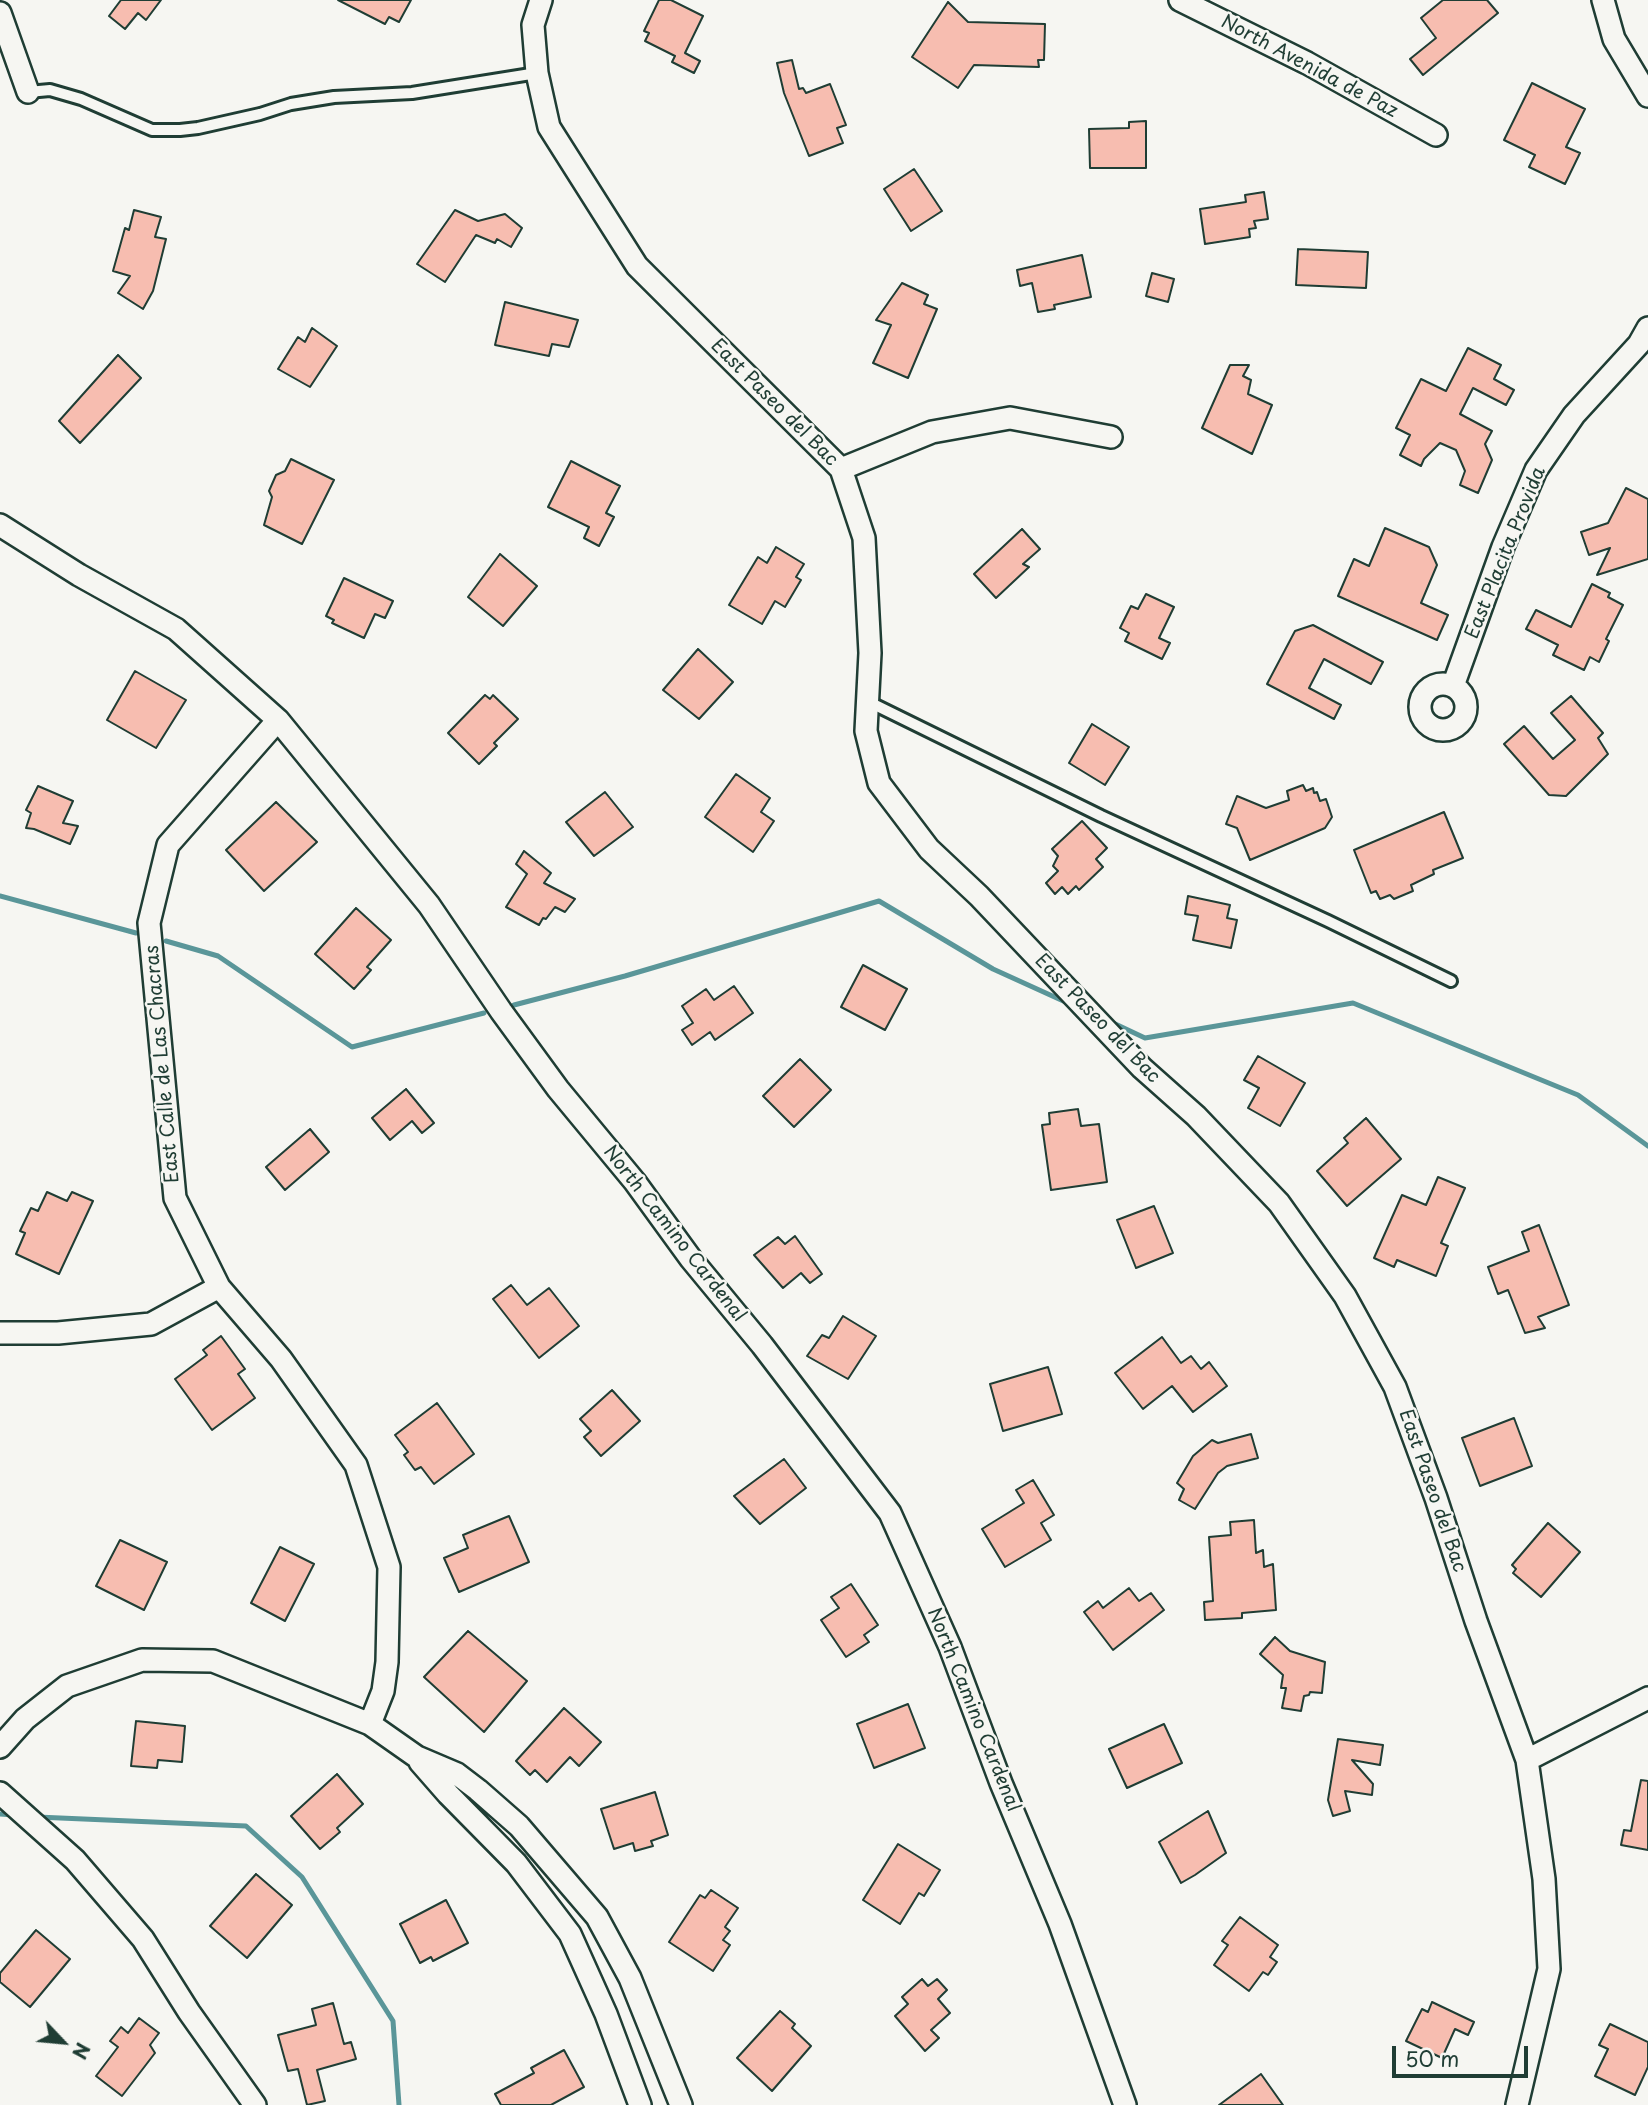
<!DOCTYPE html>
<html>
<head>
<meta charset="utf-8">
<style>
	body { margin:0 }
	#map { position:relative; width:1648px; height:2105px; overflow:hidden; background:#f6f6f2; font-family:"Playpen Sans",sans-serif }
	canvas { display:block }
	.north { position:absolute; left:28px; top:2007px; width:70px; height:70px; -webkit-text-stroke:5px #f6f6f2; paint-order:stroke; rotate:116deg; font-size:19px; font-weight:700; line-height:28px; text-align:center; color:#1f3d34 }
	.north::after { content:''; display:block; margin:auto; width:24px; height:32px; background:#1f3d34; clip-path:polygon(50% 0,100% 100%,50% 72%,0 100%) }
	.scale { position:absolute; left:1392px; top:2046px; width:136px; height:32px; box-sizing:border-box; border:4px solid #1f3d34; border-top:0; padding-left:9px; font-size:21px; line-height:24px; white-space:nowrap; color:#1f3d34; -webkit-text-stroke:5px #f6f6f2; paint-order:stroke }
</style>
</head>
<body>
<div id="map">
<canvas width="1648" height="2105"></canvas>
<div class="north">N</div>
<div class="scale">50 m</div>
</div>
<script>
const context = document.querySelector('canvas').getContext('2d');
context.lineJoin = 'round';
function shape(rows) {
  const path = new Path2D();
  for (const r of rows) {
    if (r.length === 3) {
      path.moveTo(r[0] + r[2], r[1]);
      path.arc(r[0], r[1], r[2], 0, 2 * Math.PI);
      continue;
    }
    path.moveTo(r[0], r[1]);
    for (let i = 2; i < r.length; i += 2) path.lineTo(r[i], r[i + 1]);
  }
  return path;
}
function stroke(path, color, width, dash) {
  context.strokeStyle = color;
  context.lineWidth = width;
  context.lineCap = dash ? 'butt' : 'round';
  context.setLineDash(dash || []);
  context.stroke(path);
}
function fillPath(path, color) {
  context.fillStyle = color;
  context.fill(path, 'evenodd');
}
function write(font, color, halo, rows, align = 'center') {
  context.font = font + ' "Playpen Sans",sans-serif';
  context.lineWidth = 5;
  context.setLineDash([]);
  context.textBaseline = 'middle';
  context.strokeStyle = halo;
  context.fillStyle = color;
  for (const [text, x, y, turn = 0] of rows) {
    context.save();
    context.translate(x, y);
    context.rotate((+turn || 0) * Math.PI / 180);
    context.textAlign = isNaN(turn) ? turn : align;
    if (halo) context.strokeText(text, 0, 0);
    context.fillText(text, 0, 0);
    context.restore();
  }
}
stroke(shape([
	[0,896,136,933],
	[166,941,218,956,352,1047,484,1013],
	[514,1005,625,976,879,901,993,969,1070,1004],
	[1111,1022,1145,1038,1353,1003,1578,1095,1648,1146],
	[0,1814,14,1815],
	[37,1817,246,1826,302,1877,393,2021,399,2105]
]), '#5a9699', 5);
const building = shape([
	[121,0,161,0,146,20,138,13,125,29,109,16,121,0],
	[338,0,411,0,399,22,389,17,385,24,338,0],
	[659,0,671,0,703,16,685,53,700,61,694,73,672,62,675,56,645,41,649,33,644,31,659,0],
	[1443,0,1487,0,1498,13,1423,75,1410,59,1436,38,1421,18,1443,0],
	[948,2,968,22,1045,24,1044,60,1038,60,1039,67,974,65,958,88,912,57,948,2],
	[792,60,799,89,803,88,806,93,830,84,846,125,837,128,843,143,809,156,784,93,777,63,792,60],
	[1532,83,1585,109,1566,147,1580,153,1565,184,1529,167,1535,155,1504,140,1532,83],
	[1146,121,1146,168,1090,168,1089,129,1129,128,1129,122,1146,121],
	[914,169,942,211,911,231,884,189,914,169],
	[1264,192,1268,219,1254,221,1256,228,1249,229,1250,237,1205,244,1200,209,1246,202,1245,195,1264,192],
	[134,210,161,217,155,237,166,239,153,291,143,309,118,293,130,276,113,271,125,228,129,230,134,210],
	[455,210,478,221,505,214,522,228,511,247,497,239,495,243,476,235,445,282,417,264,455,210],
	[1298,249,1368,252,1366,288,1296,285,1298,249],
	[1082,255,1091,297,1054,305,1055,309,1038,312,1032,283,1020,286,1017,270,1082,255],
	[1152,273,1174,279,1168,302,1146,296,1152,273],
	[902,283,928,295,924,304,937,309,908,378,873,363,891,325,876,320,902,283],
	[505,302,578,320,569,347,552,344,549,356,495,345,505,302],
	[312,328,337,346,310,387,278,369,298,337,305,342,312,328],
	[1468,348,1501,365,1494,379,1514,390,1506,405,1473,388,1460,414,1492,431,1485,444,1492,460,1478,493,1460,485,1465,471,1456,450,1440,443,1424,459,1421,466,1400,455,1410,435,1396,428,1421,379,1446,391,1468,348],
	[118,355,141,378,80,443,59,421,118,355],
	[1230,365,1249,365,1243,376,1251,380,1248,394,1272,405,1252,454,1202,428,1230,365],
	[291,459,334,480,302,544,264,525,272,497,269,491,276,475,285,471,291,459],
	[571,461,620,486,606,513,614,517,599,546,584,538,589,527,548,507,571,461],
	[1626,488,1648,499,1648,559,1597,575,1610,548,1589,555,1581,532,1608,523,1626,488],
	[1385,528,1429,547,1437,565,1421,603,1448,615,1437,640,1338,596,1354,559,1369,566,1385,528],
	[1022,529,1040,549,1023,564,1029,567,996,598,974,574,1022,529],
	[776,547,804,564,796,577,801,580,785,607,775,601,762,624,729,605,758,557,767,563,776,547],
	[500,554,537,586,503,626,468,597,500,554],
	[344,578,393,601,385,618,375,614,364,638,332,623,334,620,326,616,344,578],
	[1592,584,1610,593,1608,597,1623,605,1606,639,1609,641,1599,662,1590,657,1584,670,1553,655,1558,645,1526,629,1536,610,1571,627,1592,584],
	[1146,594,1174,607,1159,638,1170,643,1162,659,1125,641,1129,633,1120,628,1131,606,1138,609,1146,594],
	[1313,625,1383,662,1371,684,1324,659,1309,688,1341,705,1334,719,1267,684,1295,631,1313,625],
	[698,649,733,682,699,719,663,690,698,649],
	[135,671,186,700,156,748,107,720,135,671],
	[485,695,490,699,493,695,518,719,494,743,497,746,479,764,448,733,485,695],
	[1571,696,1603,733,1598,738,1608,754,1566,796,1549,795,1504,744,1524,726,1553,759,1575,740,1551,713,1571,696],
	[1092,724,1129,747,1105,785,1069,763,1092,724],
	[736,774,770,798,761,812,774,821,753,852,705,817,736,774],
	[1303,785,1306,791,1313,788,1314,793,1317,792,1320,801,1326,799,1332,817,1325,828,1250,860,1237,828,1226,824,1237,796,1266,808,1289,800,1287,791,1303,785],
	[38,786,73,801,63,823,78,826,70,844,34,829,26,828,31,813,26,810,38,786],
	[605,792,633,827,594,856,566,822,605,792],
	[276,802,317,842,264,891,226,850,276,802],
	[1444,812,1463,858,1433,870,1434,874,1411,885,1413,891,1394,899,1390,895,1380,899,1376,891,1371,893,1354,850,1444,812],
	[1082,821,1107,848,1096,859,1103,867,1079,890,1076,886,1068,894,1062,887,1055,894,1046,883,1058,871,1053,866,1058,856,1052,849,1082,821],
	[524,851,551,873,544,883,575,899,565,912,555,907,546,919,543,918,539,925,506,907,527,874,516,864,524,851],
	[1188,896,1230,905,1227,918,1237,920,1231,948,1193,940,1198,916,1185,914,1188,896],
	[356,908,391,940,367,967,371,970,354,989,315,954,356,908],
	[863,965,907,989,885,1030,841,1007,863,965],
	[734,986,753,1013,715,1040,710,1032,692,1045,682,1030,693,1023,682,1006,706,989,714,1000,734,986],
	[1258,1056,1305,1083,1280,1126,1248,1108,1259,1088,1244,1080,1258,1056],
	[800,1059,831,1090,794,1127,763,1096,800,1059],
	[406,1089,434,1123,422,1133,412,1121,390,1140,372,1118,406,1089],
	[1078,1109,1081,1126,1099,1124,1107,1182,1051,1190,1042,1125,1050,1124,1049,1113,1078,1109],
	[1366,1118,1401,1159,1347,1206,1317,1171,1348,1143,1344,1138,1366,1118],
	[310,1129,329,1152,285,1190,266,1167,310,1129],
	[1438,1177,1465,1188,1441,1243,1448,1246,1436,1276,1397,1260,1394,1267,1374,1258,1402,1195,1426,1205,1438,1177],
	[47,1192,67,1201,72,1192,93,1201,59,1274,16,1254,25,1233,20,1231,31,1208,38,1211,47,1192],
	[1154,1206,1173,1253,1136,1268,1117,1220,1154,1206],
	[1539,1225,1569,1305,1538,1317,1545,1328,1525,1333,1508,1290,1498,1294,1488,1267,1529,1251,1522,1232,1539,1225],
	[795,1236,822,1274,810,1283,801,1273,783,1288,754,1255,778,1237,785,1244,795,1236],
	[511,1285,527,1305,549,1288,579,1326,539,1358,493,1299,511,1285],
	[843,1316,876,1336,848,1379,807,1356,822,1335,829,1338,843,1316],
	[221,1336,245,1369,238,1374,255,1398,212,1430,175,1379,207,1355,203,1350,221,1336],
	[1162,1337,1181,1363,1191,1356,1201,1369,1209,1362,1227,1386,1193,1412,1172,1386,1143,1409,1115,1373,1162,1337],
	[1048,1367,1062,1414,1003,1431,990,1384,1048,1367],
	[612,1390,640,1421,601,1456,584,1437,591,1431,580,1419,612,1390],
	[437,1403,474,1454,434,1484,421,1467,415,1470,404,1455,408,1452,395,1435,437,1403],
	[1514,1418,1532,1466,1480,1486,1462,1438,1514,1418],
	[1251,1434,1258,1458,1227,1466,1218,1473,1195,1509,1179,1500,1184,1489,1177,1483,1193,1456,1212,1440,1218,1443,1251,1434],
	[784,1459,806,1488,760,1524,734,1496,784,1459],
	[1033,1480,1054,1515,1041,1523,1051,1540,1005,1567,982,1529,1024,1503,1016,1490,1033,1480],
	[509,1516,529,1562,459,1592,444,1558,468,1548,463,1535,509,1516],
	[1254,1520,1256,1553,1263,1550,1264,1567,1273,1564,1276,1610,1242,1613,1242,1618,1205,1620,1204,1602,1213,1601,1209,1537,1231,1535,1230,1522,1254,1520],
	[1548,1523,1580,1552,1541,1597,1513,1573,1516,1569,1512,1565,1548,1523],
	[120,1540,167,1562,144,1610,96,1586,120,1540],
	[280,1547,314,1564,285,1621,251,1603,280,1547],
	[851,1584,878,1625,864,1635,869,1642,846,1657,821,1620,839,1608,831,1597,851,1584],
	[1129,1588,1139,1601,1151,1593,1164,1610,1113,1650,1084,1612,1098,1601,1103,1608,1129,1588],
	[468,1631,527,1681,484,1732,424,1677,468,1631],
	[1275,1637,1290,1651,1325,1662,1322,1693,1310,1692,1309,1695,1304,1696,1301,1711,1282,1708,1286,1688,1281,1688,1283,1675,1260,1654,1275,1637],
	[908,1704,925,1748,874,1768,857,1724,908,1704],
	[564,1708,601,1742,579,1766,570,1757,547,1782,535,1770,530,1775,516,1761,564,1708],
	[136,1721,185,1726,182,1762,158,1760,157,1768,131,1766,136,1721],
	[1164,1724,1182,1763,1127,1788,1109,1749,1164,1724],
	[1338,1739,1383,1745,1380,1765,1352,1760,1373,1784,1372,1795,1345,1791,1350,1811,1333,1816,1328,1800,1338,1739],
	[337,1774,363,1804,337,1828,340,1832,320,1849,291,1816,337,1774],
	[1641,1780,1648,1781,1648,1850,1621,1845,1624,1830,1631,1831,1641,1780],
	[655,1792,668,1835,651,1841,653,1846,635,1851,633,1843,614,1849,601,1809,655,1792],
	[1208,1811,1226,1853,1195,1875,1181,1883,1159,1842,1208,1811],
	[898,1844,940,1870,924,1896,919,1893,900,1924,863,1900,898,1844],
	[256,1874,292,1905,247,1958,210,1926,256,1874],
	[711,1890,738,1908,725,1927,730,1931,723,1940,730,1945,713,1971,669,1942,700,1895,705,1898,711,1890],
	[446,1900,468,1943,433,1961,431,1957,420,1963,400,1924,446,1900],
	[1240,1917,1278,1945,1270,1957,1277,1962,1268,1975,1263,1972,1249,1991,1214,1965,1228,1945,1222,1941,1240,1917],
	[36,1930,70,1959,30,2007,0,1982,0,1973,36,1930],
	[922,1979,928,1986,937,1979,947,1990,938,1999,950,2013,931,2030,939,2038,925,2051,895,2016,908,2004,902,1997,922,1979],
	[1432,2002,1474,2022,1468,2035,1455,2029,1442,2058,1406,2041,1422,2009,1428,2012,1432,2002],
	[333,2003,344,2044,351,2042,356,2059,317,2070,325,2101,307,2105,298,2069,288,2071,278,2035,316,2025,312,2009,333,2003],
	[780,2011,795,2024,792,2028,811,2046,772,2091,737,2058,780,2011],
	[139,2018,159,2033,150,2045,155,2053,122,2096,96,2076,118,2047,110,2041,121,2027,128,2033,139,2018],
	[1610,2024,1648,2042,1648,2067,1635,2095,1595,2076,1608,2049,1599,2045,1610,2024],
	[564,2050,584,2087,551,2105,501,2105,495,2094,534,2073,531,2068,564,2050],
	[1261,2074,1283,2105,1219,2105,1261,2074]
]);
fillPath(building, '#f7bdb0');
stroke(building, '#1f3d34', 2);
const lane = shape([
	[28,92,50,90,81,99,152,130,180,130,198,128,260,114,291,104,334,97,412,93,537,73],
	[867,701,1101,816,1328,921,1451,981]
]);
const street = shape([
	[541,0,533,25,537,73,549,127,637,266,841,469,864,538,870,653,866,731,879,783,929,849,979,896,1142,1068,1196,1116,1279,1203,1345,1296,1395,1387,1436,1498,1476,1621,1527,1760,1544,1879,1549,1969,1517,2105],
	[1180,0,1307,63,1436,135],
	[1603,0,1614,39,1648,96],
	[0,13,28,92],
	[841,469,932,432,1010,418,1111,437],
	[0,525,79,575,176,629,278,720,429,905,501,1011,558,1089,635,1182,691,1259,762,1345,890,1513,950,1647,1001,1783,1060,1924,1125,2105],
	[1443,707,23],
	[1453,686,1503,547,1536,470,1574,415,1639,344,1648,328],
	[278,720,168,845,149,923,175,1198,219,1287,281,1359,356,1465,389,1567,387,1662,383,1691,370,1724],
	[0,1333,58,1333,151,1324,219,1287],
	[0,1747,25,1719,67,1686,142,1660,213,1661,370,1724,417,1757,457,1774,478,1790,519,1826,597,1917,630,1978,681,2105],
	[1527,1760,1648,1698],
	[420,1762,448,1794,516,1863,570,1934,606,2014,640,2105],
	[0,1793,75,1860,143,1939,189,2012,255,2105]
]);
stroke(lane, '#1f3d34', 16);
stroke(street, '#1f3d34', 26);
stroke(lane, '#f6f6f2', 10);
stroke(street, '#f6f6f2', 21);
write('19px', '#1f3d34', '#f6f6f2', [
	["North Avenida de Paz",1309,67,28],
	["East Paseo del Bac",774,403,45],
	["East Placita Provida",1506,553,-68],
	["East Paseo del Bac",1097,1019,46],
	["East Calle de Las Chacras",163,1064,-95],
	["North Camino Cardenal",674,1234,52],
	["East Paseo del Bac",1432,1491,71],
	["North Camino Cardenal",973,1710,68]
]);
</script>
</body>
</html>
